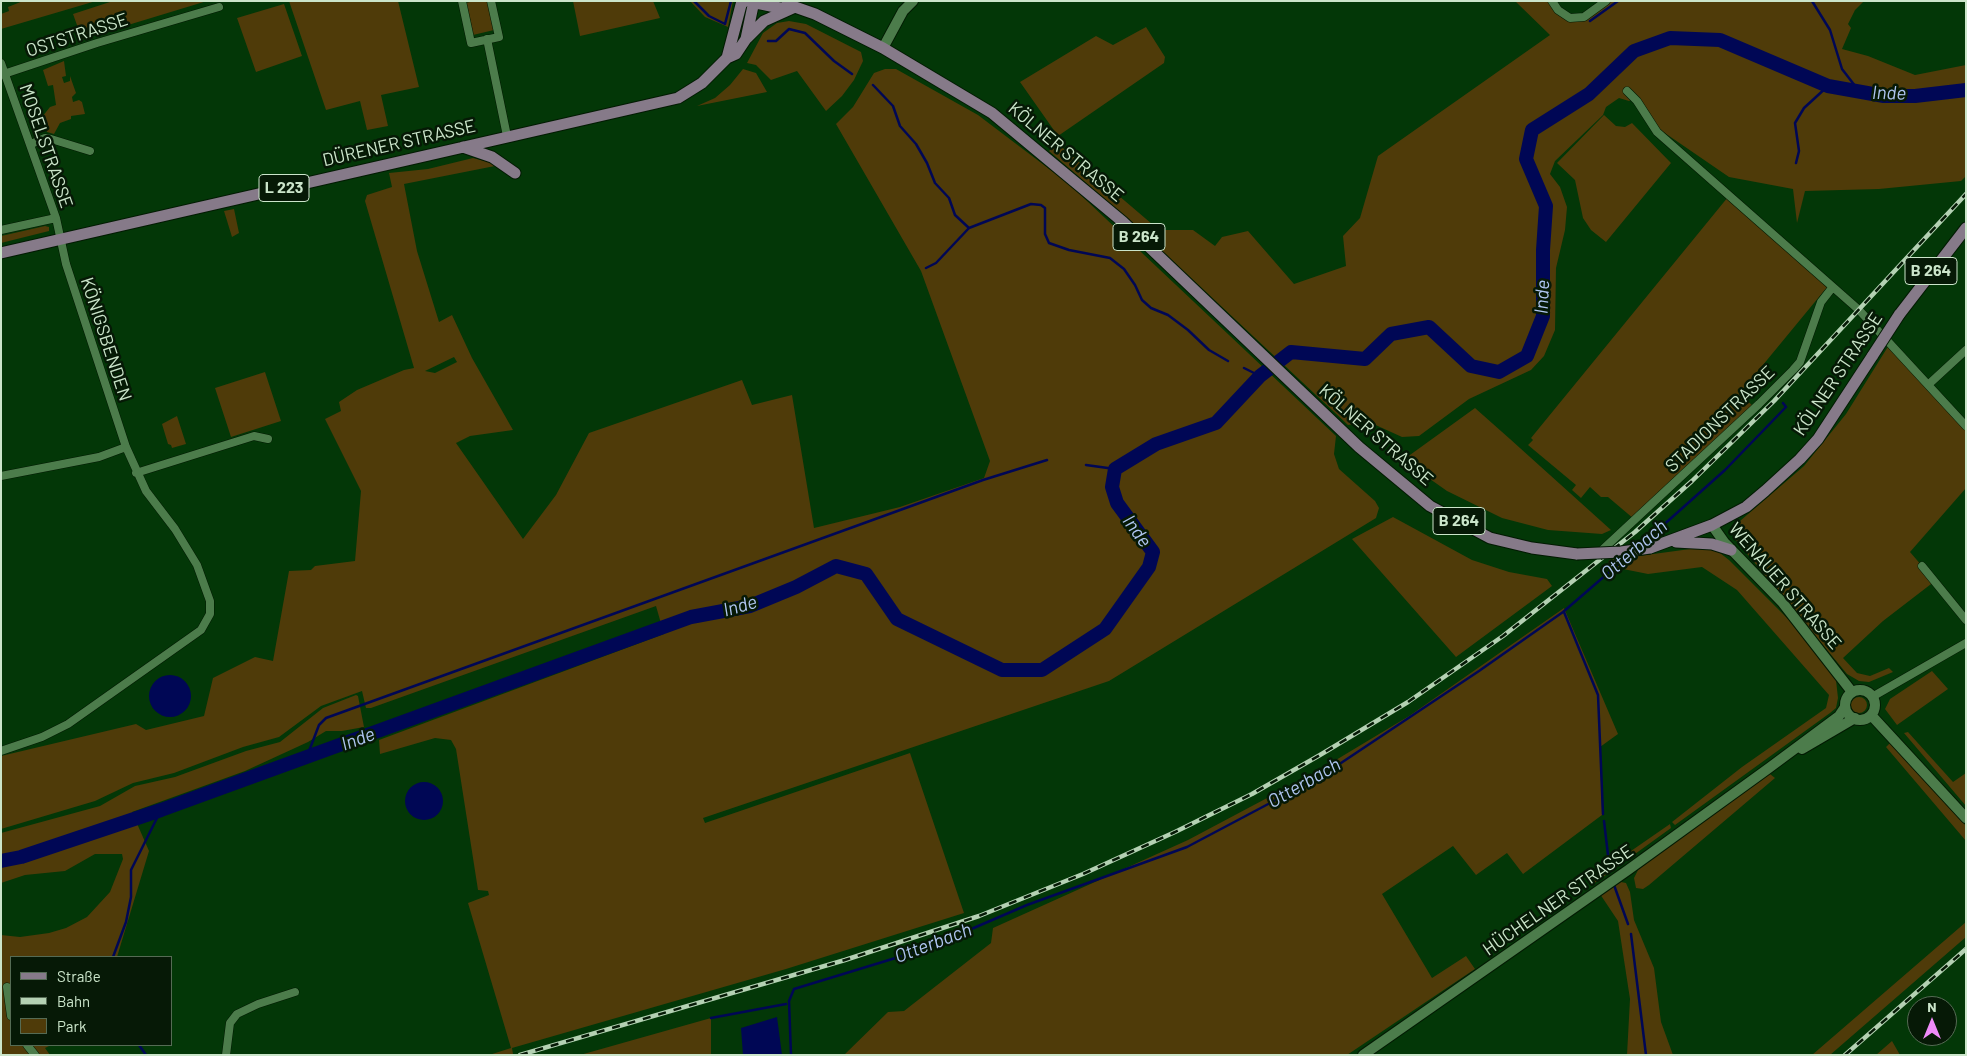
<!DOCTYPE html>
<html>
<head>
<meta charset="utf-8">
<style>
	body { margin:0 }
	#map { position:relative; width:1967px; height:1056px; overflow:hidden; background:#033707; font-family:Barlow,sans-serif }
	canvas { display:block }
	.frame { position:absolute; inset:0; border:2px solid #cbe5ca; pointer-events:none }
	.legend { position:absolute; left:10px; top:956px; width:162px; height:90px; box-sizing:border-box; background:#061906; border:1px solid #556b54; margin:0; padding:6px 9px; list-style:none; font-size:15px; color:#cbe5ca }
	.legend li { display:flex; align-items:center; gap:10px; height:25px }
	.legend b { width:25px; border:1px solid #556b54 }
	.north { position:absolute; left:1907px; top:996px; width:50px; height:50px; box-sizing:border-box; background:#061906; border:1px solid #556b54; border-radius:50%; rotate:0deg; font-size:14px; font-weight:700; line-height:20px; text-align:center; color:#cbe5ca }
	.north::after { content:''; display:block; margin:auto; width:18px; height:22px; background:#ee8bf8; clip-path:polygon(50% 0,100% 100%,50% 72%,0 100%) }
</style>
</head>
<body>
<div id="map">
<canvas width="1967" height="1056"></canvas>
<div class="frame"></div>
<ul class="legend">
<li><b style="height:6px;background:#867a89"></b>Straße</li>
<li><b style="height:6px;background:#b4d1b3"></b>Bahn</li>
<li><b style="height:14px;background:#4f3b09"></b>Park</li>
</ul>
<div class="north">N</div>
</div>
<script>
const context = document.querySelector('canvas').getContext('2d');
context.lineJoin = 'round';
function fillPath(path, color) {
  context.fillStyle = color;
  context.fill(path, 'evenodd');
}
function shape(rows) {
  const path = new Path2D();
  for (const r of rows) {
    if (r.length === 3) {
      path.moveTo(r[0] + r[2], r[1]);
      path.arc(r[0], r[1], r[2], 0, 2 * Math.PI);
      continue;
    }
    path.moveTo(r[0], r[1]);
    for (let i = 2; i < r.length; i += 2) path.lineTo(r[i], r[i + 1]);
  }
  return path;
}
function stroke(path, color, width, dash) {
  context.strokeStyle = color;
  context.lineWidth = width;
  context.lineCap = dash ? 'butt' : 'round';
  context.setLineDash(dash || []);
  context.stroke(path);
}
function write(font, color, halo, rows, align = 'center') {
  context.font = font + ' Barlow,sans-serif';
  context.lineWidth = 5;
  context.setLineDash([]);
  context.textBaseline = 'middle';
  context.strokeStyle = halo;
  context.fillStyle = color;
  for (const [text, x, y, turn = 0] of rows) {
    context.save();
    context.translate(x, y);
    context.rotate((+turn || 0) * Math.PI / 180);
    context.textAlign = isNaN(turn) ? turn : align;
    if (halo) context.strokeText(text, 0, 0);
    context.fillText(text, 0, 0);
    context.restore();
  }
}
fillPath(shape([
	[23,1,96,1,1,29,1,14,9,11,8,7],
	[113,1,207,1,82,39,73,14],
	[289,1,398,1,419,87,381,95,388,126,367,130,360,101,326,110],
	[474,1,487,1,494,30,473,35,466,3],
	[573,1,653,1,660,18,580,36],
	[690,1,733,1,728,27,705,17],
	[1515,1,1550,1,1557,11,1585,19,1610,1,1864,1,1855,10,1848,24,1851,28,1842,49,1868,56,1915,75,1966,65,1966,176,1961,181,1879,189,1805,191,1797,223,1793,189,1729,177,1659,129,1637,97,1629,101,1619,98,1606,107,1603,115,1555,161,1550,174,1560,187,1567,207,1565,230,1556,268,1555,330,1544,356,1531,370,1469,399,1419,436,1402,437,1369,422,1348,425,1127,218,1049,151,1057,143,1159,230,1193,230,1215,246,1222,237,1248,231,1294,284,1346,266,1343,236,1360,218,1378,156,1550,35],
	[284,4,302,56,256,72,237,18],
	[789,21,806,24,861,52,863,61,854,80,842,96,826,111,797,71,771,80,756,65,747,63,763,33,777,23],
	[1146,27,1165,57,1164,63,1058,136,1020,82,1096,36,1113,45],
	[64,61,66,76,62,77,64,83,70,81,70,76,76,93,72,97,73,102,79,100,82,102,85,114,71,116,71,119,60,123,54,134,47,132,42,117,50,107,56,105,53,85,48,86,43,70],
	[743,69,756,73,767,92,697,106,715,98,730,85],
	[885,69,896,69,978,115,1069,184,1336,436,1334,454,1339,469,1375,501,1379,508,1376,518,1109,681,703,818,705,823,910,753,964,913,786,969,512,1048,513,1054,489,1055,511,1048,468,903,489,895,488,891,478,890,456,749,451,740,435,738,380,754,379,740,664,634,656,606,371,708,366,708,362,691,321,706,279,737,243,747,174,773,133,783,95,801,1,829,1,756,136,724,146,730,204,716,213,678,255,657,273,661,289,571,311,570,315,566,355,561,361,491,325,419,341,411,339,402,357,390,404,370,414,368,365,201,367,195,392,187,389,173,428,169,473,158,500,165,404,184,417,251,439,322,452,315,472,358,513,430,470,436,456,443,523,539,556,495,589,433,742,380,752,405,792,395,814,528,900,507,984,478,990,461,921,271,836,124,853,107,874,73],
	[454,357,457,362,435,373,425,371],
	[1604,115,1616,126,1625,127,1632,123,1671,163,1606,242,1591,230,1583,218,1575,180,1557,163],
	[1728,197,1828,286,1739,394,1752,405,1634,519,1608,497,1601,497,1590,487,1581,498,1572,490,1576,485,1528,445,1533,440,1531,438],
	[234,209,239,233,232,237,224,211],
	[45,226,49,227,49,231,1,243,1,236],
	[1889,345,1966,427,1966,488,1910,552,1935,581,1883,621,1843,658,1857,673,1870,676,1889,668,1893,672,1869,682,1859,681,1847,674,1734,538,1733,527,1804,466,1846,414],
	[265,372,281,421,231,437,215,388],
	[1475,408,1510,439,1611,530,1602,534,1548,530,1502,518,1447,491,1403,460],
	[177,416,186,444,172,448,171,445,168,444,162,424],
	[1393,517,1472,560,1509,572,1547,579,1552,586,1456,657,1352,539],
	[1705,547,1720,553,1729,560,1802,633,1836,680,1838,698,1836,708,1830,713,1675,825,1672,822,1742,767,1826,708,1829,695,1737,590,1702,567,1648,574,1608,566,1609,560],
	[1564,608,1618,734,1600,747,1602,815,1523,874,1507,853,1476,875,1453,846,1382,894,1432,978,1466,956,1475,969,1347,1055,844,1055,888,1012,904,1011,991,943,993,928,1188,840,1316,772,1409,716],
	[1932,671,1948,689,1897,725,1885,709,1890,699],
	[356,695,358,696,364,727,342,731,326,731,308,742,245,771,132,812,149,851,117,957,11,957,11,1045,51,1045,45,1048,50,1055,1,1055,1,935,20,937,49,933,66,928,87,917,110,892,123,859,122,854,95,854,65,871,25,875,1,883,1,833,100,806,135,786,175,777,246,751,280,742,323,708],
	[1859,705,8],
	[1908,732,1953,782,1966,773,1966,806,1904,733],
	[1891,742,1966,826,1966,841,1886,747],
	[1770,774,1775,778,1649,885,1643,889,1636,888,1634,878,1639,868],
	[1670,824,1671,828,1592,885,1589,880],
	[1621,882,1626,883,1630,892,1634,920,1654,968,1661,1022,1673,1055,1627,1055,1630,999,1618,921,1600,894],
	[1966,922,1966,937,1830,1055,1812,1055],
	[711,1018,711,1055,580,1055],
	[1892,1041,1900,1055,1876,1055]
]), '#4f3b09');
fillPath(shape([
	[170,696,21],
	[424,801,19],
	[777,1017,782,1055,743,1055,741,1028]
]), '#000755');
stroke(shape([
	[694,1,709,16,725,24,731,1],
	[1812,1,1830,30,1842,69,1859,91],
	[1590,21,1618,1],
	[768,41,776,41,789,29,805,33,834,61,852,74],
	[873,85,893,106,900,126,916,144,927,163,935,183,949,198,955,215,969,228,1031,204,1041,205,1045,208,1045,234,1049,243,1069,250,1110,258,1124,269,1135,285,1142,300,1151,308,1168,315,1188,330,1209,350,1228,361],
	[1796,163,1799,151,1795,123,1804,108,1828,86],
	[926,268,936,263,969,228],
	[1244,368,1260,376],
	[1086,465,1115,469],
	[1641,545,1725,470,1786,407,1783,403],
	[1564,612,1598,695,1603,814],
	[306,759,319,725,326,718,983,480,1047,460],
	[1604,821,1610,872],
	[1614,885,1628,924],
	[1631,934,1646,1055],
	[113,957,126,922,131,897,131,870,161,810],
	[711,1018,786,1004],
	[139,1045,146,1055],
	[791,1055,789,1001,794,989,925,949,1027,905,1187,847,1323,775,1479,671,1563,612,1629,555]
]), '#000755', 2.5);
stroke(shape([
	[1,861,21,857,161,810,691,617,750,606,796,587,836,566,866,574,897,619,1002,670,1042,670,1105,629,1149,567,1153,552,1117,503,1112,487,1115,469,1156,444,1216,423,1260,376,1291,352,1365,359,1391,334,1429,327,1471,366,1499,372,1527,356,1543,316,1543,250,1546,206,1526,159,1532,130,1589,94,1634,51,1670,38,1720,40,1828,86,1884,96,1915,96,1966,90]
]), '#000755', 14);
const street = shape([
	[462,1,471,43,499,37,491,1],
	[1552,1,1558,10,1570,18,1584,17,1606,1],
	[487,39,507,136],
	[1,63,56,218,66,264,126,447,146,491,175,529,197,565,210,601,210,614,201,630,68,724,42,737,1,751],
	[1,75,97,43,219,7],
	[1627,91,1637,101,1657,132,1859,310,1966,426],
	[31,144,45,138,51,139,90,151],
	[1,230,56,218],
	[1929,384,1966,350],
	[136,473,254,436,268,439],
	[1,476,99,457,126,447],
	[1601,551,1759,404,1793,370,1800,362,1821,302,1832,288],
	[1922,566,1966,620],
	[1872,697,1966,643],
	[7,987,11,1016],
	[27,1045,35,1055],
	[226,1055,230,1023,237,1014,258,1004,295,992]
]);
const secondary = shape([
	[883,48,903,11,913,1],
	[1712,525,1724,542,1782,602,1852,692],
	[1860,705,15],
	[1871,715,1966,818],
	[1802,749,1855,718],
	[1363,1055,1628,870,1769,768,1839,716,1845,707]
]);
const primary = shape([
	[747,1,780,8,790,7],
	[787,1,795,7,815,14,883,48,992,113,1123,222,1359,447,1430,506,1490,538,1532,548,1577,554],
	[747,38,764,21,795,7],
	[727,58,742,1],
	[463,147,492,157,515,173],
	[1,253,678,98,702,83,727,58,736,54,746,39,754,1],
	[1899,315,1966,228],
	[1676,542,1712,544,1731,550],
	[1650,548,1712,525,1746,507,1765,491,1800,459,1818,439,1873,355]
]);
stroke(street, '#031a03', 9);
stroke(secondary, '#031a03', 12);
stroke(primary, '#031a03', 13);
stroke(street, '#4c7c4b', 8);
stroke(secondary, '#4c7c4b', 10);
stroke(primary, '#867a89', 11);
const rail = shape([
	[520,1055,845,960,979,916,1083,874,1175,832,1252,794,1320,755,1408,702,1503,636,1635,532,1692,481,1774,401,1966,194],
	[1845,1055,1966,949]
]);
stroke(rail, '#b4d1b3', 4.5);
stroke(rail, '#061906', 2.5, [8]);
const primaryBridge = shape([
	[1873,355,1899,315],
	[1577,554,1621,552,1650,548]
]);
stroke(primaryBridge, '#031a03', 13, []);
stroke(primaryBridge, '#867a89', 11);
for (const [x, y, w] of [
	[284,188,50],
	[1139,237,52],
	[1931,271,52],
	[1459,521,52]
]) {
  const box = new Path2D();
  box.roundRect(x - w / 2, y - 13.5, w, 27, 4);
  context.fillStyle = '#061906';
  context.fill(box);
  stroke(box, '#cbe5ca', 1);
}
write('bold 16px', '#cbe5ca', null, [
	["L 223",284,188],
	["B 264",1139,237],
	["B 264",1931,271],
	["B 264",1459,521]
]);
write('18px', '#cbe5ca', '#061906', [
	["OSTSTRASSE",77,35,-18],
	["DÜRENER STRASSE",399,143,-13],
	["MOSELSTRASSE",46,146,71],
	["KÖLNER STRASSE",1066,152,40],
	["KÖNIGSBENDEN",106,339,72],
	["KÖLNER STRASSE",1838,374,-56],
	["STADIONSTRASSE",1720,419,-44],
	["KÖLNER STRASSE",1376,435,41],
	["WENAUER STRASSE",1785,586,49],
	["HÜCHELNER STRASSE",1558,900,-35]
]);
write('italic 19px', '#afc5f0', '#061906', [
	["Inde",1889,93,1],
	["Inde",1542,297,-87],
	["Inde",1137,531,54],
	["Otterbach",1634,550,-41],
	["Inde",740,606,-16],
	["Inde",358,739,-20],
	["Otterbach",1304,783,-30],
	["Otterbach",933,943,-21]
]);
</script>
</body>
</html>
